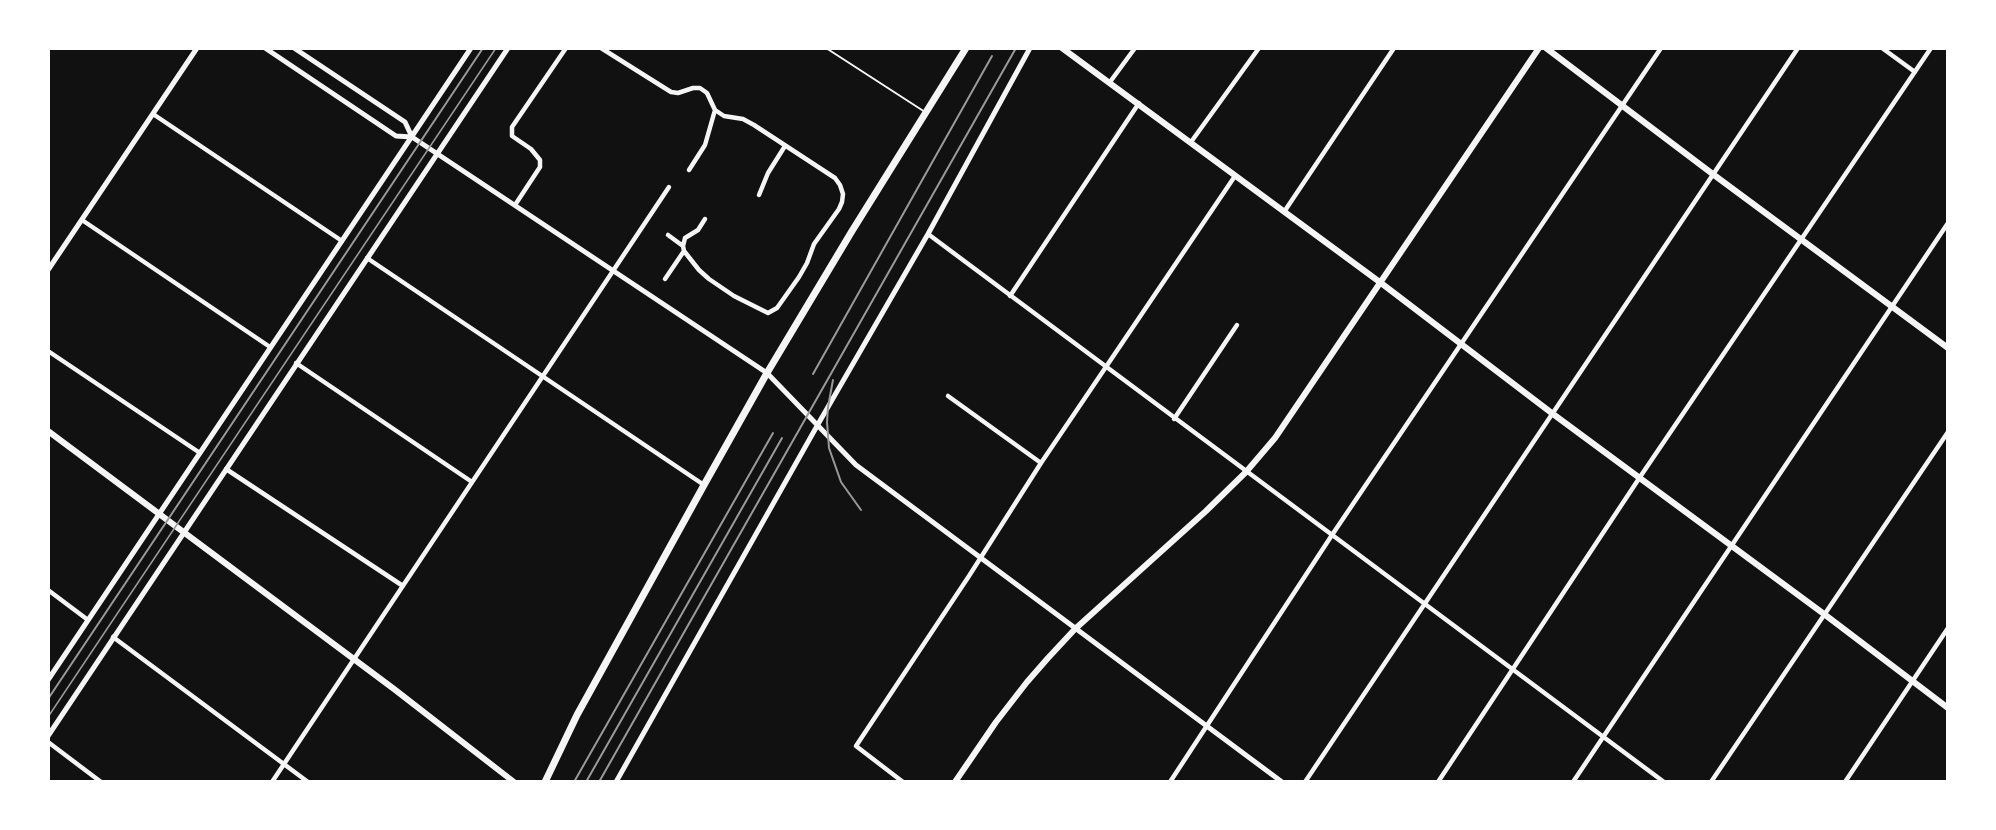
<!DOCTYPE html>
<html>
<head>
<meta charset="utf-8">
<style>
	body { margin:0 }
	#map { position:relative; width:1996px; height:830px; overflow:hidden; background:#111; font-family:"Sofia Sans Condensed",sans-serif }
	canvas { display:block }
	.frame { position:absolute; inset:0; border:50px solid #fff; pointer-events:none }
</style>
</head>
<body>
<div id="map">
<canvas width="1996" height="830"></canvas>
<div class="frame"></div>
</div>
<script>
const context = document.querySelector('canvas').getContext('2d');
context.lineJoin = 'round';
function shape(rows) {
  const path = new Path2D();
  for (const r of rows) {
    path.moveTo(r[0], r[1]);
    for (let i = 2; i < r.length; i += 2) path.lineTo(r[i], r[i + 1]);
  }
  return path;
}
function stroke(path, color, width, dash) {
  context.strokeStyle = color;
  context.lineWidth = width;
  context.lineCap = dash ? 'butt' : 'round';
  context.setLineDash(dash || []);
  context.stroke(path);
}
stroke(shape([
	[826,48,925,112]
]), '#f5f5f5', 2);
stroke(shape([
	[601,48,671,92,678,93,693,88,700,88,707,93,715,110,724,116,743,119,754,125,835,178,840,185,843,194,842,202,839,209,814,244,807,263,799,277,777,308,768,313,734,296,709,279,699,270,684,251,683,246,668,235],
	[1882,48,1915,72],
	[1110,82,1135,48],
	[153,114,342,241],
	[1191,142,1259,48],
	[689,170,705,145,715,110],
	[759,195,768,173,785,146],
	[515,205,540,167,540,160,531,149,512,136,512,127,566,48],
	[1284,212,1394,48],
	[82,220,270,347],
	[928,234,1664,782],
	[683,246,685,238,698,230,705,219],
	[367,258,704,485],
	[665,279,684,251],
	[1010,296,1139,103],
	[48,351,200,453],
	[296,363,472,482],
	[948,396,1041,463],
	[1174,419,1237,325],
	[226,469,403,586],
	[48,590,88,620],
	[113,637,308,782],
	[48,742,101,782],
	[272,782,669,187],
	[903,782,856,746,969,576,1041,463,1235,176],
	[1170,782,1332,535,1661,48],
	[1305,782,1798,48],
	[1438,782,1640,477,1931,48],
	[1573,782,1948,223],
	[1711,782,1948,432],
	[1845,782,1948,628]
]), '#f5f5f5', 4.5);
stroke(shape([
	[265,48,396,136,412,137,767,373,856,465,1282,782],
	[294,48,405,122,412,137],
	[48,270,197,48],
	[48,680,471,48],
	[48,736,508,48],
	[616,782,817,426,928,234,1030,48]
]), '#f5f5f5', 5);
stroke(shape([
	[1062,48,1381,283,1553,414,1824,614,1948,708],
	[1546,48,1714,175,1948,348],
	[48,431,394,689,514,782],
	[955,782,996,722,1027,682,1048,658,1075,629,1206,511,1246,472,1275,438,1539,48]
]), '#f5f5f5', 6);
stroke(shape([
	[545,782,577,715,704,485,767,373,852,231,966,48]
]), '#f5f5f5', 7);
stroke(shape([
	[48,717,496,48]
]), '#9a9a9a', 1.5);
stroke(shape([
	[813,374,992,56],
	[833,380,828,407,827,422,829,448,841,482,861,510],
	[48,699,483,48],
	[574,782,773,433],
	[586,782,782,438],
	[599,782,1016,48]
]), '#9a9a9a', 2);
</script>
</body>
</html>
